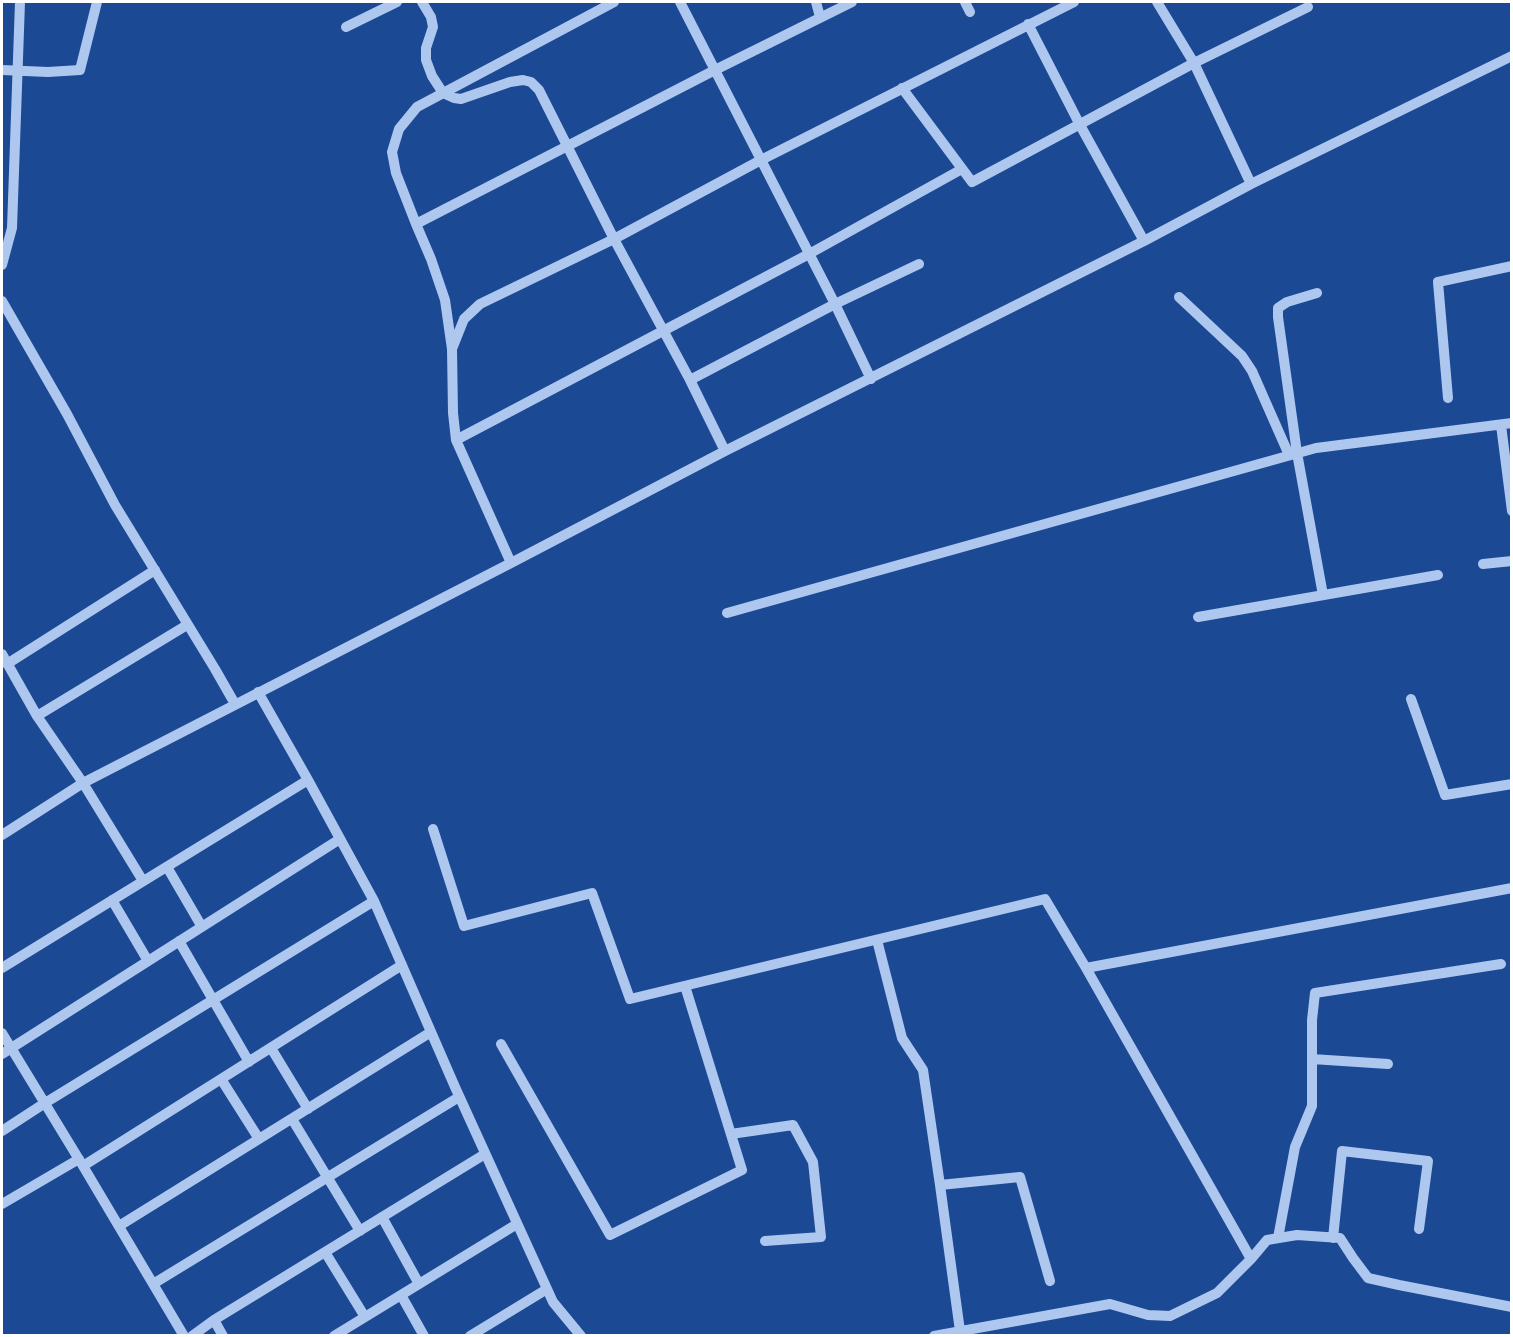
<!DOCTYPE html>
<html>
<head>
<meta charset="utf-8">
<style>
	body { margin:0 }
	#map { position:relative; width:1513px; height:1337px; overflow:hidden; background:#1c4994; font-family:Signika,sans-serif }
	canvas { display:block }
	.frame { position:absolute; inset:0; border:3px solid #fff; pointer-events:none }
</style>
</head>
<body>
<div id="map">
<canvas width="1513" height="1337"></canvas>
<div class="frame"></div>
</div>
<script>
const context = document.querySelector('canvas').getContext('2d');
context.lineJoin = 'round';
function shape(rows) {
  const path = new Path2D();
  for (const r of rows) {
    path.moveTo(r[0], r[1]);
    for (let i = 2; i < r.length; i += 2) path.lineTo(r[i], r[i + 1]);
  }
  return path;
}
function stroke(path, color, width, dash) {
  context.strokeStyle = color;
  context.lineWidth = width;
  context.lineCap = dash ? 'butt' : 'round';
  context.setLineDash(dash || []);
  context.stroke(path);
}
stroke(shape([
	[422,2,431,17,433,27,426,48,426,60,432,76,443,93,454,98,461,99,510,82,523,80,531,82,539,90,614,239,690,380,725,451],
	[680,2,835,304,871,379],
	[816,2,820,17],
	[965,2,970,12],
	[1157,2,1194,63,1251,184],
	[1028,24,1080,125,1144,241],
	[346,27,397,2],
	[2,70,48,72,80,70,97,2],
	[902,88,972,182,1194,63,1308,7],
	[416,224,715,70,852,2],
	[2,265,12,228,20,2],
	[1317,293,1287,302,1278,308,1278,317,1297,453,1323,595],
	[1179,297,1242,356,1252,371,1289,455],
	[2,301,67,414,115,505,215,669,235,704],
	[452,349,464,319,480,304,614,239,761,160,1074,2],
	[690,380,835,304,919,264],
	[1448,398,1438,282,1512,266],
	[1501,425,1512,511],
	[456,440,809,254,962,169],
	[511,563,456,440,453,413,452,349,445,300,431,259,416,224,396,173,392,152,399,129,417,107,614,2],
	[1483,564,1512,561],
	[727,613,1316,448,1512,423],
	[1198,617,1438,575],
	[2,654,37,716,83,783,143,881],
	[7,664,155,570],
	[258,692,308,780,374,901,455,1087,553,1302,581,1336],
	[1411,699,1445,795,1512,784],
	[37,716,187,625],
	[433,829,464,926,592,893,630,999,1045,899,1086,968,1251,1259],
	[2,835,83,783,511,563,725,451,1144,241,1251,184,1512,56],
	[167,867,202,927],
	[112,900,148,961],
	[877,940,902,1038,923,1070,940,1185],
	[179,941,249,1062],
	[2,968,308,780],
	[1086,968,1512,888],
	[2,1033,83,1166,184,1336],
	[501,1044,610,1235,742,1170,685,986],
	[271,1048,308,1109],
	[2,1054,340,839],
	[1312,1059,1388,1064],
	[221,1079,259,1139],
	[292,1119,360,1231],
	[2,1131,45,1103,374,901],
	[731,1134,793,1125,813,1162,821,1237,765,1241],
	[83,1166,402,965],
	[2,1204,79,1159],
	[382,1217,419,1284],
	[119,1226,431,1032],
	[1278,1238,1295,1147,1312,1106,1312,1020,1315,993,1501,964],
	[1333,1238,1342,1151,1428,1161,1419,1229],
	[325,1252,365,1317],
	[153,1284,459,1097],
	[401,1295,424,1336],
	[214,1320,223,1336],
	[960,1331,940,1185,1020,1177,1050,1281],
	[192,1336,214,1320,485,1154],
	[334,1336,517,1224],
	[470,1336,547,1289],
	[934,1336,1110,1304,1148,1315,1170,1316,1217,1293,1251,1259,1267,1240,1297,1235,1340,1238,1353,1258,1368,1278,1399,1285,1512,1307]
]), '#aec7ef', 10);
</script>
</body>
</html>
